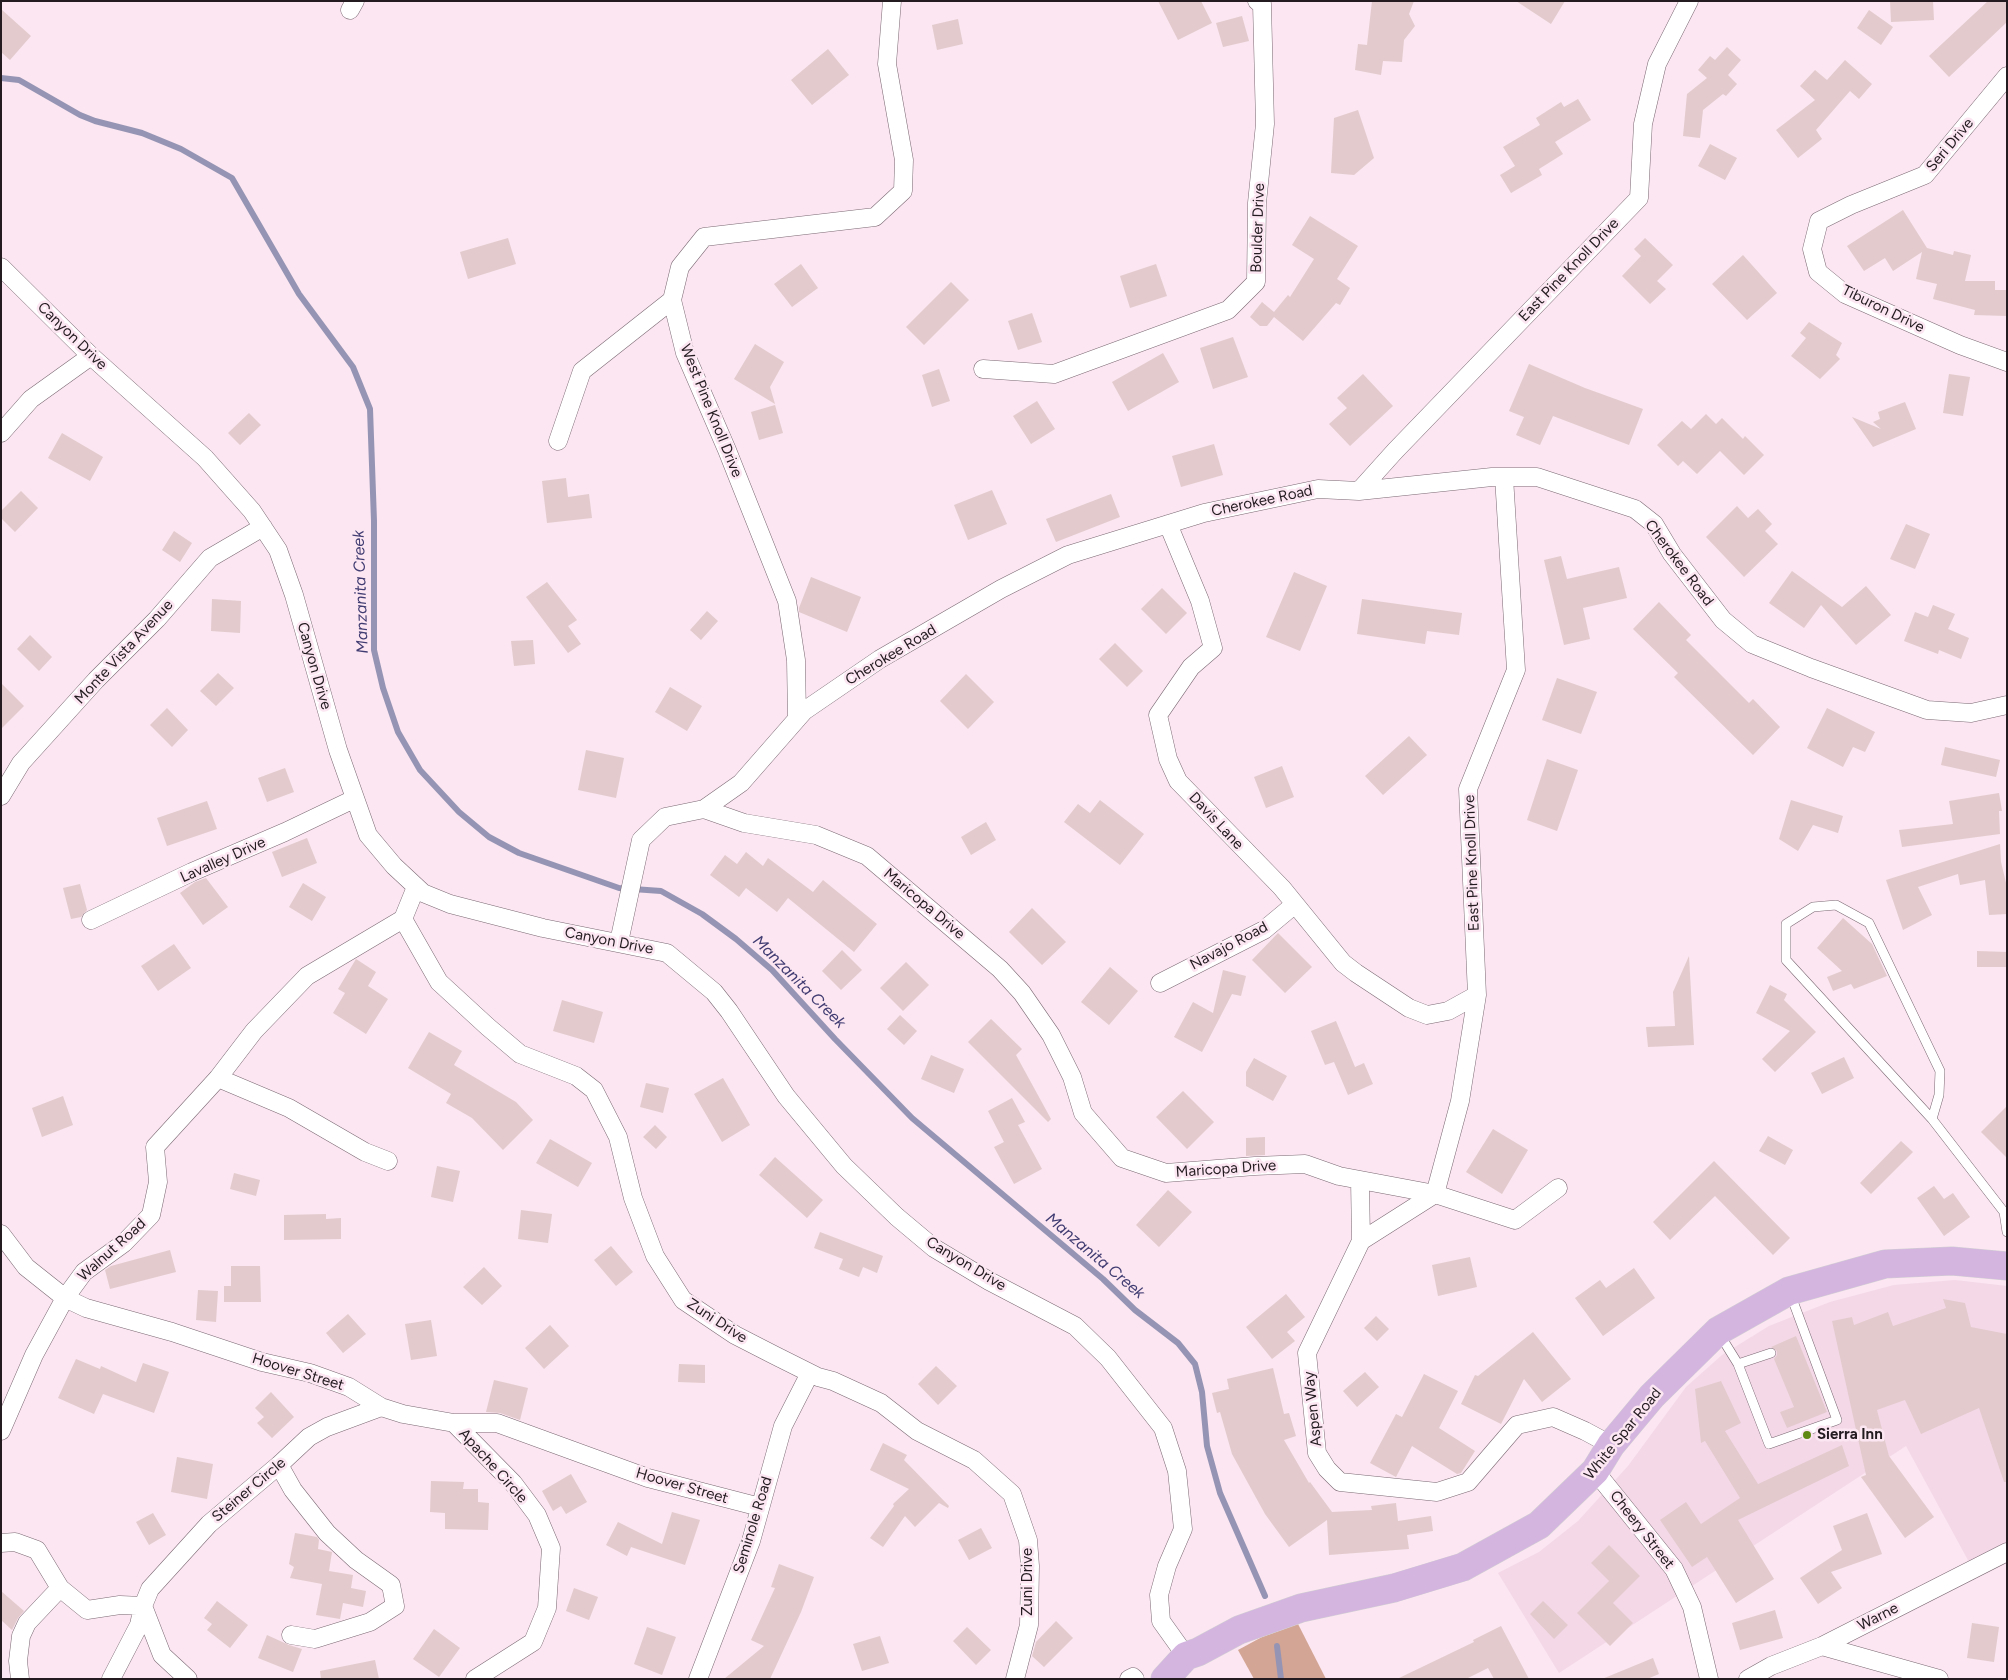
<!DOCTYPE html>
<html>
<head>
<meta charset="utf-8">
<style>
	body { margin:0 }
	#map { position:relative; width:2008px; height:1680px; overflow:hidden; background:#fbe6f1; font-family:Figtree,sans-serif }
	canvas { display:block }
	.frame { position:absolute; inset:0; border:2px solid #231b20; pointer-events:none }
</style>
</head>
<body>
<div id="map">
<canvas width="2008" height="1680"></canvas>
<div class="frame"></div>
</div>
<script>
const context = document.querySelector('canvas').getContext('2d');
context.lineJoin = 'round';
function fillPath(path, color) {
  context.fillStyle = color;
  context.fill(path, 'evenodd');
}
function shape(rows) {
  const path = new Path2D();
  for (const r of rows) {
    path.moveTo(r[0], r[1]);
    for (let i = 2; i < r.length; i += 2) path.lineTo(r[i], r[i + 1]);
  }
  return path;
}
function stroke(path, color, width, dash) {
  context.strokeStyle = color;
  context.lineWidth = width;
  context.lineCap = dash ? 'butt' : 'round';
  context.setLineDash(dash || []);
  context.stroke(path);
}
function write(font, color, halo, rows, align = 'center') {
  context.font = font + ' Figtree,sans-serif';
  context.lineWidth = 5;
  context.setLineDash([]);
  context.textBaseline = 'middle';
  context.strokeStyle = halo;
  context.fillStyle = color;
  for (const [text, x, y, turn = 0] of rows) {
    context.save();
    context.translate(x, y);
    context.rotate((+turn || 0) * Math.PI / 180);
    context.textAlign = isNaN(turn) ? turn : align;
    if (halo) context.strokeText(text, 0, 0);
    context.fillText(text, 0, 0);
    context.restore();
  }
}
fillPath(shape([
	[1955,1280,2007,1286,2007,1544,1969,1562,1906,1446,1559,1673,1498,1573,1539,1552,1578,1521,1628,1466,1686,1387,1722,1355,1769,1326,1830,1302,1894,1285]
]), '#f4d8e8');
fillPath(shape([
	[1298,1624,1326,1679,1254,1679,1238,1650,1262,1637]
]), '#d3a594');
stroke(shape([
	[1,78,19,80,80,115,95,121,142,133,181,149,232,178,299,294,353,367,370,409,374,521,374,650,383,688,398,732,420,770,459,812,489,837,519,853,619,888,661,891,702,914,736,939,772,970,835,1039,912,1118,1103,1279,1135,1310,1178,1343,1195,1364,1202,1392,1207,1446,1220,1493,1265,1596],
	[1277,1646,1281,1679]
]), '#9694b4', 6);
fillPath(shape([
	[1158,1,1201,1,1212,23,1178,40],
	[1372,1,1414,1,1409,14,1415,26,1404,40,1402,62,1383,61,1381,75,1355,70,1358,44,1367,45],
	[1516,1,1565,1,1551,24],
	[1890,1,1933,1,1934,20,1891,22],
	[1988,1,2007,1,2007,22,1949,77,1929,56],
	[1,9,31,36,10,60,1,52],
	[1869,10,1893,27,1881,45,1857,28],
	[1242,16,1249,41,1223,47,1216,23],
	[958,19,963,44,937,50,932,25],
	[1727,47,1741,60,1728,75,1737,84,1726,96,1723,94,1703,110,1700,138,1683,136,1687,94,1707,78,1698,70,1710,56,1715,60],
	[828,49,849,75,812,105,791,80],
	[1845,60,1872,84,1859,99,1850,91,1816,130,1822,139,1798,158,1776,130,1815,100,1800,86,1815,70,1827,80],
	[1578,99,1591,120,1555,142,1563,154,1539,169,1542,175,1511,193,1500,175,1515,166,1503,147,1540,125,1536,118,1561,102,1564,107],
	[1358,110,1374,158,1354,175,1331,173,1334,118],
	[1710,144,1737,158,1725,180,1698,166],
	[1903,210,1927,248,1953,255,1954,251,1971,255,1965,281,1995,281,1995,290,2007,290,2007,316,1974,315,1975,310,1933,299,1937,284,1916,279,1922,252,1893,271,1885,258,1864,271,1847,246],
	[1310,216,1358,246,1337,279,1350,288,1340,305,1336,303,1303,341,1274,317,1267,326,1260,326,1250,317,1262,302,1274,312,1288,295,1290,297,1314,259,1292,245],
	[508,238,516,264,468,279,460,252],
	[1645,238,1673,265,1657,281,1666,289,1650,304,1622,276,1641,256,1634,249],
	[1743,255,1777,293,1747,320,1712,284],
	[801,264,818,288,792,307,774,284],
	[1156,264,1167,296,1130,308,1120,276],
	[951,282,969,300,924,345,906,327],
	[1032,313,1042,342,1018,350,1008,321],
	[1809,322,1842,343,1836,355,1840,359,1820,379,1791,356,1806,338,1800,333],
	[1233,337,1248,377,1213,389,1200,348],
	[755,344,784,362,770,387,775,404,734,379],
	[1163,353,1179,382,1128,411,1112,382],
	[1529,364,1585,388,1643,409,1629,445,1553,416,1540,445,1516,435,1524,417,1509,411],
	[939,369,950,401,932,407,922,375],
	[1363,374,1393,406,1350,446,1329,424,1347,408,1337,398],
	[1949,374,1970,377,1963,416,1943,413],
	[1037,401,1055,429,1031,444,1013,416],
	[1905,402,1916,429,1873,447,1852,417,1881,429,1873,422,1880,419,1878,412],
	[775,405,783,433,759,440,751,412],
	[249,413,261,425,240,445,228,433],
	[1706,414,1716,424,1722,418,1743,439,1745,436,1764,455,1744,475,1720,451,1697,474,1683,461,1678,466,1657,445,1682,421,1691,429],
	[62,433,103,457,90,481,48,458],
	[1214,444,1223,475,1181,487,1172,456],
	[566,478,568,497,589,494,592,518,547,523,542,481],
	[992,490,1007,524,968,540,954,505],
	[21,491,38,508,15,532,1,518,1,511],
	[1111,494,1120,517,1056,542,1046,519],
	[1737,506,1748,518,1758,509,1772,524,1765,531,1778,544,1744,577,1706,537],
	[1906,524,1930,534,1915,569,1890,559],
	[174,531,192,543,180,562,162,550],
	[1561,556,1567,579,1619,567,1627,598,1583,608,1590,639,1564,645,1544,560],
	[1792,571,1842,607,1866,586,1891,615,1856,645,1821,605,1804,628,1769,603],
	[1294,572,1327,586,1300,651,1266,637],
	[811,577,861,597,847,632,799,612,799,608],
	[547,582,577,620,568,626,581,644,568,653,526,597],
	[1162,588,1187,613,1166,634,1141,609],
	[212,599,241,601,240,633,211,631],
	[1362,599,1462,613,1459,635,1427,631,1425,644,1357,634],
	[1659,602,1691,635,1686,640,1749,703,1753,699,1780,727,1753,755,1674,677,1678,673,1633,629],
	[1933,605,1955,614,1948,629,1969,638,1961,659,1939,650,1938,654,1904,641,1915,612,1928,617],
	[707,611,718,621,701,640,690,630],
	[30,635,52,657,39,671,17,649],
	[533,640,535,664,514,666,511,641],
	[1115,643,1143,671,1127,687,1099,659],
	[218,673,234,688,216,706,200,691],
	[966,674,994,702,968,729,940,701],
	[1557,678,1597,692,1581,734,1542,720],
	[1,683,24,706,1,729],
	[670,687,702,706,687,731,655,712],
	[167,708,188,730,172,747,150,725],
	[1827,708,1875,732,1865,752,1853,747,1843,767,1807,748],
	[1409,736,1427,755,1383,795,1365,776],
	[1945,747,2000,760,1996,777,1941,765],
	[586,750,624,758,616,798,578,790],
	[1547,759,1578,770,1557,831,1527,820],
	[1282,766,1294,797,1266,808,1254,777],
	[285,768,294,792,267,802,258,778],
	[1999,793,2002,811,1999,811,2000,834,1902,847,1899,830,1953,824,1949,801],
	[1100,800,1144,834,1120,865,1064,822,1078,804,1090,813],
	[1791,800,1843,816,1838,833,1813,825,1798,851,1779,839],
	[207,801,217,829,167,846,157,818],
	[986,822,996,840,971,855,961,837],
	[307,838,317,863,282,877,272,852],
	[2000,844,2001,862,2007,887,2007,914,1989,915,1985,880,1960,885,1958,874,1918,887,1932,915,1903,930,1886,880],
	[746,852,763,866,768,858,813,892,823,880,877,924,854,952,788,898,777,912,746,888,739,897,710,875,725,855,737,864],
	[206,878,228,907,203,925,180,893,195,882],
	[303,883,326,897,312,921,289,907],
	[80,884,87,910,81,917,71,919,63,888],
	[1032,908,1066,942,1042,965,1009,932],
	[1843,918,1872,944,1887,976,1854,989,1851,984,1833,991,1827,977,1842,971,1817,948],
	[1278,933,1312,967,1285,993,1252,960],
	[174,944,191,968,158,991,141,966],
	[842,950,862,970,841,990,822,971],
	[1977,951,2007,952,2007,967,1977,967],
	[1689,956,1694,1045,1648,1047,1646,1027,1675,1026,1673,992],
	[356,959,376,972,368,986,388,999,366,1034,333,1013,345,993,338,989],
	[906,962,929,985,903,1011,880,988],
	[1110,967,1138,991,1109,1025,1081,1002],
	[1223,970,1246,976,1241,996,1232,994,1202,1052,1174,1037,1193,1002,1213,1013],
	[1770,985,1787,994,1784,1000,1816,1032,1775,1072,1762,1059,1790,1031,1756,1013],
	[562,1000,603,1012,594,1043,553,1031],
	[900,1015,917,1031,904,1045,887,1029],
	[991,1019,1022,1049,1016,1055,1051,1119,1048,1122,968,1042],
	[1336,1021,1355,1067,1364,1063,1373,1084,1348,1095,1334,1062,1325,1065,1311,1031],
	[429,1032,462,1051,454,1065,516,1102,533,1120,503,1150,472,1118,446,1103,451,1094,408,1068],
	[931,1055,964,1069,954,1093,921,1079],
	[1844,1057,1854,1078,1822,1094,1811,1073],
	[1254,1058,1287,1076,1273,1101,1246,1086,1246,1072],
	[723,1078,750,1125,722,1142,694,1094],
	[646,1083,669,1088,663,1113,640,1107],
	[1183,1091,1214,1122,1187,1149,1156,1117],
	[63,1096,73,1125,42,1137,32,1108],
	[1012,1098,1025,1122,1018,1125,1042,1169,1014,1184,994,1147,1004,1142,988,1111],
	[2007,1106,2007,1158,1981,1132],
	[655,1125,667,1137,656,1149,643,1137],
	[1493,1129,1528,1150,1502,1194,1466,1172],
	[1768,1136,1793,1150,1785,1165,1759,1151],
	[1265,1137,1265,1155,1246,1156,1246,1138],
	[550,1139,592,1163,578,1187,536,1163],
	[1901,1141,1913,1152,1871,1194,1860,1183],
	[775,1157,823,1200,807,1218,759,1175],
	[1714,1161,1790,1238,1773,1255,1715,1196,1670,1240,1653,1222],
	[437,1166,460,1171,453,1202,431,1197],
	[234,1173,260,1180,256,1196,230,1189],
	[1934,1186,1944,1199,1953,1193,1970,1217,1944,1236,1917,1198],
	[1168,1190,1192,1212,1159,1247,1136,1225],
	[521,1210,552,1214,548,1243,518,1239],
	[326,1214,326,1219,341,1218,341,1239,284,1240,284,1215],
	[820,1232,883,1256,877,1273,863,1267,859,1277,839,1269,843,1259,814,1248],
	[611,1246,633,1272,616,1286,594,1260],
	[170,1250,176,1272,110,1289,105,1270,111,1266],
	[1470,1257,1477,1287,1438,1296,1432,1265],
	[231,1266,260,1266,261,1302,224,1302,224,1286,231,1286],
	[484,1267,502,1286,482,1305,463,1287],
	[1634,1268,1655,1298,1603,1336,1575,1298,1600,1280,1606,1288],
	[198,1290,218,1291,216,1322,196,1320],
	[1286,1294,1305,1317,1287,1332,1295,1341,1272,1359,1246,1327],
	[1943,1299,1965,1303,1971,1327,2007,1334,2007,1482,2004,1482,1979,1408,1921,1434,1905,1400,1877,1410,1889,1456,1934,1517,1905,1538,1861,1477,1866,1475,1832,1321,1852,1317,1854,1325,1888,1312,1893,1326,1946,1308],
	[348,1314,366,1334,343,1353,326,1333],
	[1376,1316,1389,1329,1377,1341,1364,1328],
	[431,1320,437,1356,411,1360,405,1324],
	[550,1325,569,1346,544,1369,525,1348],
	[1533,1332,1571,1379,1542,1402,1524,1379,1501,1424,1461,1404,1475,1375,1478,1376],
	[1796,1336,1827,1412,1787,1428,1780,1412,1794,1407,1774,1359,1777,1355,1777,1351,1771,1347],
	[76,1359,100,1369,101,1366,136,1382,143,1363,169,1372,154,1413,103,1394,94,1414,58,1398],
	[679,1364,705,1365,705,1383,678,1382],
	[936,1366,957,1386,938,1405,918,1384],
	[1273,1368,1284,1414,1289,1413,1296,1436,1284,1440,1309,1483,1310,1482,1332,1512,1372,1510,1371,1506,1396,1503,1398,1521,1431,1516,1433,1531,1407,1535,1409,1549,1329,1555,1327,1520,1289,1547,1265,1514,1232,1454,1220,1412,1217,1413,1212,1393,1229,1389,1227,1379],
	[1365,1372,1379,1387,1357,1407,1343,1391],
	[1424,1374,1458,1391,1439,1428,1475,1451,1461,1473,1457,1474,1412,1446,1396,1477,1370,1463,1396,1414,1402,1417],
	[494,1380,528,1388,520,1420,500,1413,486,1412],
	[1721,1381,1741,1423,1725,1431,1758,1484,1842,1445,1849,1466,1738,1520,1774,1579,1736,1603,1707,1557,1692,1567,1660,1520,1686,1502,1701,1524,1740,1498,1705,1441,1701,1443,1695,1389],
	[271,1392,294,1417,272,1438,257,1423,264,1417,255,1408],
	[883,1443,907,1455,904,1460,949,1506,948,1508,939,1503,915,1527,905,1516,883,1547,870,1538,894,1506,893,1504,909,1489,870,1470],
	[177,1457,213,1464,207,1499,171,1492],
	[571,1474,587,1502,566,1514,561,1506,553,1511,542,1491],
	[431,1481,464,1482,463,1489,478,1489,478,1502,489,1503,488,1530,445,1529,445,1513,430,1512],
	[672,1512,700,1520,685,1565,631,1547,627,1556,606,1545,618,1522,662,1544],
	[153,1513,166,1535,149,1545,136,1522],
	[1867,1513,1882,1554,1831,1572,1842,1588,1818,1604,1800,1578,1842,1550,1833,1526],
	[981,1528,992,1548,969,1560,958,1540],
	[295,1533,317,1537,319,1540,318,1549,332,1552,329,1571,353,1575,351,1588,366,1591,363,1607,343,1603,340,1619,316,1615,322,1584,290,1578,294,1567,289,1564],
	[1609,1545,1640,1576,1613,1603,1633,1623,1610,1646,1577,1613,1609,1581,1591,1563],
	[779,1564,814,1577,801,1612,770,1679,724,1679,764,1646,751,1640,775,1588,771,1587],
	[574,1588,598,1597,589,1620,566,1611],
	[1,1591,24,1611,18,1618,12,1630,1,1620],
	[217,1601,248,1625,230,1648,207,1630,212,1624,204,1618],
	[1543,1601,1568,1625,1554,1639,1530,1614],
	[1775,1610,1783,1638,1740,1650,1732,1623],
	[1056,1621,1073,1638,1044,1667,1032,1656,1036,1642],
	[1972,1623,1999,1627,1994,1662,1967,1658],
	[1501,1626,1529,1679,1494,1679,1488,1668,1466,1679,1397,1679,1474,1642,1473,1640],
	[647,1627,676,1637,662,1675,634,1664],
	[967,1627,991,1650,976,1665,953,1641],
	[434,1629,460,1648,439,1677,413,1659],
	[267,1635,289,1645,302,1649,293,1672,258,1658],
	[880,1636,889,1663,862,1671,853,1644],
	[1653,1658,1659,1674,1647,1679,1602,1679],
	[375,1660,379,1679,321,1679,320,1671]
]), '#e3cbcd');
const lane = shape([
	[1932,1119,1939,1095,1940,1071,1869,923,1836,905,1813,907,1786,924,1786,960,1932,1119,2004,1212,2007,1232],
	[1720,1335,1738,1364],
	[1771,1353,1738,1364,1769,1444,1837,1420,1790,1293]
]);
const street = shape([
	[350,10,355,1],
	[2007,76,1925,175,1851,205,1819,221,1812,249,1818,272,1845,294,1960,345,2007,362],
	[1,267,91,356,205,458,252,511,278,550,294,595,338,750,368,835,394,866,423,893,450,904,543,928,667,953,714,992,729,1011,786,1096,844,1166,897,1217,934,1248,989,1281,1075,1326,1108,1358,1163,1428,1177,1471,1183,1529,1167,1566,1159,1595,1161,1621,1186,1656],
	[983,369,1054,374,1228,310,1256,282,1257,203,1265,124,1262,4,1257,1],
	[1,433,31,399,91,356],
	[558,441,582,371,672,300],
	[1359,491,1395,451,1639,198,1643,124,1657,64,1689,1],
	[1168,524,1200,601,1213,648,1191,667,1158,715,1168,759,1178,781,1282,888,1343,963,1356,973,1409,1008,1427,1015,1448,1011,1477,995],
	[797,718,796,660,787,601,727,450,685,353,672,300,680,267,704,237,875,217,903,191,904,160,887,64,892,1],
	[1,796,21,763,96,680,157,619,210,558,263,527],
	[704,809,744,823,816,835,867,856,1000,969,1022,993,1051,1035,1072,1077,1083,1113,1122,1158,1166,1173,1255,1166,1305,1164,1339,1176,1435,1194,1515,1220,1558,1188],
	[403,919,439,982,488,1027,520,1054,576,1076,594,1090,618,1137,633,1198,655,1256,683,1300,735,1335,774,1355,818,1377,833,1381,881,1403,917,1431,974,1460,1012,1494,1028,1540,1030,1566,1029,1625,1015,1679],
	[91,920,192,872,285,832,354,799],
	[619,942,641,840,665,817,704,809,741,783,804,711,880,659,1001,589,1068,555,1204,513,1318,489,1359,491,1492,477,1537,477,1635,509,1654,524,1672,554,1723,620,1752,644,1811,668,1927,710,1971,713,2007,705],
	[1160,983,1264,930,1294,905],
	[218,1078,289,1108,365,1152,388,1161],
	[1360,1180,1361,1241],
	[1435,1194,1460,1101,1477,995,1468,789,1516,670,1504,477],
	[1435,1194,1361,1241,1307,1353,1317,1453,1327,1469,1340,1482,1437,1492,1468,1482,1517,1425,1553,1417,1585,1431,1611,1445],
	[1,1234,26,1267,65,1298,86,1308,172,1332,262,1362,310,1373,349,1387,381,1407,403,1414,454,1423,497,1423,648,1478,760,1507],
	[454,1423,513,1483,537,1515,551,1548,547,1608,533,1642,475,1679],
	[1,1431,34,1355,65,1298,84,1272,124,1243,151,1215,158,1182,155,1147,218,1078,254,1031,307,976,403,919,416,887],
	[279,1465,293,1490,327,1533,356,1560,391,1585,395,1606,370,1622,315,1639,291,1635],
	[1595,1471,1674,1569,1692,1607,1709,1679],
	[1,1543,15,1542,37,1550,60,1588,87,1610,120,1605,143,1606,162,1655,188,1679],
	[1822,1646,1939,1679],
	[20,1679,18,1661,21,1636,27,1623,60,1588],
	[111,1679,139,1625,143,1606,150,1589,209,1524,279,1465,309,1437,327,1427,381,1407],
	[698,1679,751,1541,783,1426,810,1373],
	[1129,1679,1133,1677,1135,1679],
	[1748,1679,1771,1666,1822,1646,2007,1552]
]);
const primary = shape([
	[1165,1679,1186,1656,1198,1652,1239,1630,1301,1608,1394,1588,1463,1567,1539,1525,1595,1471,1611,1445,1652,1396,1718,1331,1789,1291,1885,1264,1952,1261,2007,1266]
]);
stroke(lane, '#7b6973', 10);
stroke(street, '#7b6973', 19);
stroke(primary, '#d3d1d2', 29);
stroke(lane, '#fff', 9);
stroke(street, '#fff', 18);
stroke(primary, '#d3b5e0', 28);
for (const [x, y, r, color] of [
	[1807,1435,5,"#5f8813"]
]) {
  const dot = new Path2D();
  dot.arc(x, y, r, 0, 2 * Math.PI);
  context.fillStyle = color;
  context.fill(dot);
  stroke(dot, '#fbe6f1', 2);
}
write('15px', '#231b20', '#fbe6f1', [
	["Seri Drive",1950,145,-50],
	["Boulder Drive",1258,228,-88],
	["East Pine Knoll Drive",1569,270,-46],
	["Tiburon Drive",1883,309,26],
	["Canyon Drive",72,336,44],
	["West Pine Knoll Drive",711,411,68],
	["Cherokee Road",1262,501,-12],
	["Cherokee Road",1679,563,53],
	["Monte Vista Avenue",124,652,-47],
	["Cherokee Road",891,655,-31],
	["Canyon Drive",314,666,74],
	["Davis Lane",1216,821,47],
	["Lavalley Drive",223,860,-24],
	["East Pine Knoll Drive",1472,863,-92],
	["Maricopa Drive",924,904,40],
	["Canyon Drive",609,941,11],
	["Navajo Road",1229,946,-28],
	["Maricopa Drive",1226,1169,-4],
	["Walnut Road",112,1250,-42],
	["Canyon Drive",966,1264,31],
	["Zuni Drive",717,1321,33],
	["Hoover Street",298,1372,17],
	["Aspen Way",1313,1409,-96],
	["White Spar Road",1623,1434,-51],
	["Apache Circle",493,1466,48],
	["Hoover Street",682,1486,16],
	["Steiner Circle",249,1490,-40],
	["Seminole Road",753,1525,-73],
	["Cheery Street",1642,1530,52],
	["Zuni Drive",1028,1582,-90],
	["Warne",1878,1617,-27]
]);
write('bold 15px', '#231b20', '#fbe6f1', [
	["Sierra Inn",1817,1435]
], 'left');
write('italic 16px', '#413c72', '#fbe6f1', [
	["Manzanita Creek",361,592,-92],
	["Manzanita Creek",799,982,45],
	["Manzanita Creek",1095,1256,40]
]);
</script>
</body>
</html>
